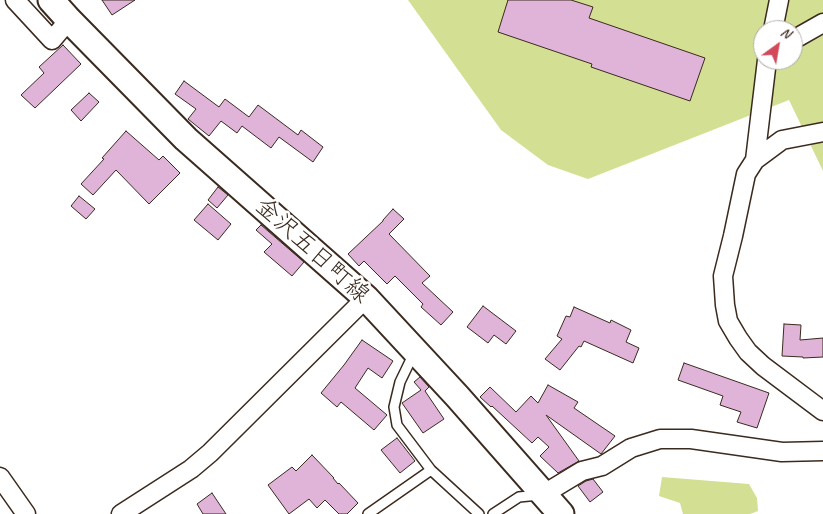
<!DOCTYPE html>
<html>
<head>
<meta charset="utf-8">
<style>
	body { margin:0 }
	#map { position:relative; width:823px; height:514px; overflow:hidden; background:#fff; font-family:Caveat,sans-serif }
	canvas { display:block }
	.north { position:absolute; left:753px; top:20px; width:50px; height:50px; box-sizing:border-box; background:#fff; border:1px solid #b1aaa5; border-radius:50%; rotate:32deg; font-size:14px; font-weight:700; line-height:20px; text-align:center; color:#3b2a1e }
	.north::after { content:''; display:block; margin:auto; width:18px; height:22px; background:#d1495b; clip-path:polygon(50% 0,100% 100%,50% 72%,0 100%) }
</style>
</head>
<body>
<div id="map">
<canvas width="823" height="514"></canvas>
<div class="north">N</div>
</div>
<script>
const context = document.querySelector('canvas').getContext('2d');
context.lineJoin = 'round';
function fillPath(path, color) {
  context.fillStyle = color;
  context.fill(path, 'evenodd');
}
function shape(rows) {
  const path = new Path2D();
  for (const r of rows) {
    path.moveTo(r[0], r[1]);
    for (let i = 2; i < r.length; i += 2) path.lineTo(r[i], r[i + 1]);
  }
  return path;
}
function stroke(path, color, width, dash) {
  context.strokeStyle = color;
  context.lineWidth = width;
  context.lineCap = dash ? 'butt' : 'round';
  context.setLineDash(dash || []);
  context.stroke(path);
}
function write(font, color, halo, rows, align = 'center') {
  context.font = font + ' Caveat,"Klee One",sans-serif';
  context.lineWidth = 5;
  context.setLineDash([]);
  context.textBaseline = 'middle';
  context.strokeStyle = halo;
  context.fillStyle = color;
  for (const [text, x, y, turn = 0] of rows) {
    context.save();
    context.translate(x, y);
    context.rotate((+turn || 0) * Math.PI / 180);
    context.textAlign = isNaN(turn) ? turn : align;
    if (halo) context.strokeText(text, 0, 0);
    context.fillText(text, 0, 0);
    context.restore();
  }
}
fillPath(shape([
	[408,0,823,0,823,171,789,100,588,179,548,165,501,130],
	[763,30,793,30,793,60,763,60],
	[662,477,749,484,757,498,758,511,750,514,683,514,680,503,659,496]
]), '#d3e093');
const building = shape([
	[102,0,135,0,112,15,102,0],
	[508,0,571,0,593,7,589,18,705,58,690,101,591,67,592,64,498,32,508,0],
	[63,45,81,64,35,108,21,95,44,73,39,67,63,45],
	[184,81,219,107,225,99,249,117,258,105,298,135,301,130,323,147,313,162,279,137,271,148,242,126,237,133,221,121,209,136,188,119,196,109,175,94,184,81],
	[89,93,99,102,81,121,71,110,89,93],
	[126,131,159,160,163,156,180,173,149,204,116,170,93,195,81,184,104,159,102,158,126,131],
	[218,187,228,195,217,208,208,200,218,187],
	[79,196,95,209,86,219,71,206,79,196],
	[208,204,231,224,218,240,194,220,208,204],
	[393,209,404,219,389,234,430,276,422,283,453,312,441,325,421,307,423,304,395,276,387,284,364,261,359,266,348,254,383,221,383,220,393,209],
	[261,225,304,262,292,276,264,252,272,244,256,230,261,225],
	[483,306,516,331,506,344,494,335,488,343,467,327,483,306],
	[574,307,610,323,611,320,631,330,626,342,639,348,633,363,584,341,581,347,579,346,560,370,545,359,562,339,557,336,566,316,570,317,574,307],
	[784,324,801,325,800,340,823,338,823,357,803,358,803,357,782,356,784,324],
	[362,340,393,361,382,378,368,368,355,388,387,415,374,430,341,402,337,407,321,393,344,365,362,340],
	[684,363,769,393,757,428,737,422,741,412,720,405,723,396,678,380,684,363],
	[420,377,429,387,425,391,444,419,423,433,402,403,421,390,414,382,420,377],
	[548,385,578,402,574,408,615,436,601,454,546,415,579,461,558,473,540,456,549,447,538,437,532,443,492,406,491,407,480,397,490,387,516,412,531,396,538,403,548,385],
	[397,438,415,461,400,473,381,450,397,438],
	[312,455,334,478,333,478,338,484,339,483,358,503,347,514,339,514,325,500,317,508,309,499,289,514,268,485,292,467,296,471,312,455],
	[593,479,603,492,590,502,578,486,586,481,593,479],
	[212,493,226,514,203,514,197,504,212,493]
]);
fillPath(building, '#e0b4d9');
stroke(building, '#3b2a1e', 1);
const service = shape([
	[414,353,400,382,394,407,397,425,431,470,479,514],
	[368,514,431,470],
	[493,514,519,497,539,495]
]);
const minor = shape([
	[15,0,52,40,69,20],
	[773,30,779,0],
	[793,40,823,23],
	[823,132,782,140,755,160,746,174,733,236,723,276,725,305,728,321,738,338,748,352,763,366,823,411],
	[755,160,767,60],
	[0,477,26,514],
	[544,494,582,471,602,466,631,448,660,439,691,439,782,452,823,451],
	[121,514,191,469,210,453,366,298]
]);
const secondary = shape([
	[51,0,69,20,186,139,366,298,457,396,561,514]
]);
stroke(service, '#3b2a1e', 12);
stroke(minor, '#3b2a1e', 21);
stroke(secondary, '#3b2a1e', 29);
stroke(service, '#fff', 9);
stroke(minor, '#fff', 18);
stroke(secondary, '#fff', 25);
write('24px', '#3b2a1e', '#fff', [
	["金沢五日町線",312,251,42]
]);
</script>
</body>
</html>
